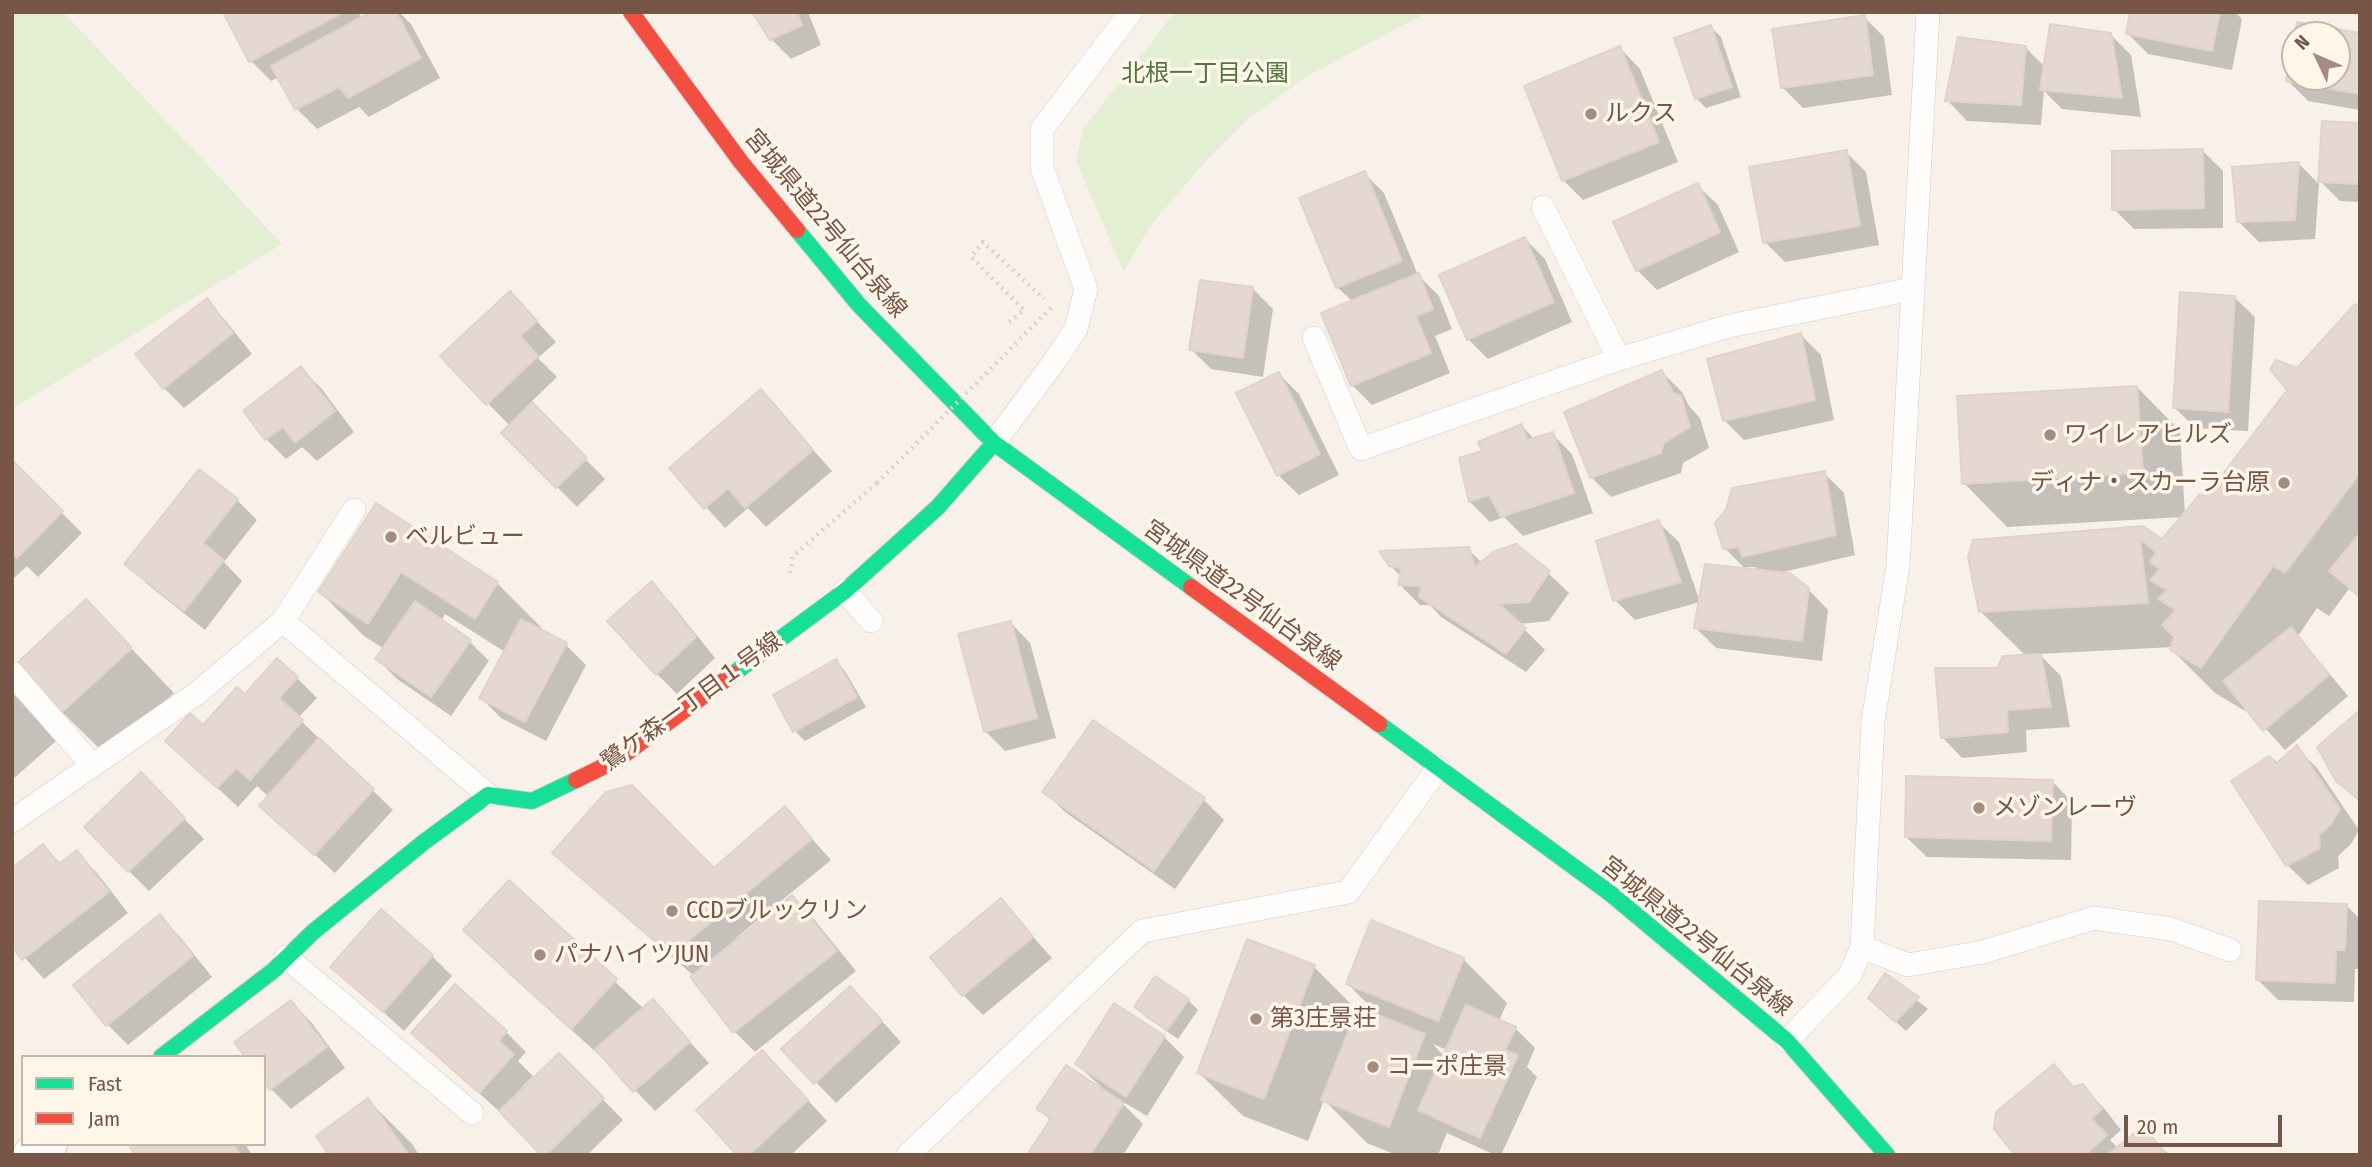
<!DOCTYPE html>
<html>
<head>
<meta charset="utf-8">
<style>
	body { margin:0 }
	#map { position:relative; width:2372px; height:1167px; overflow:hidden; background:#f7f1e9; font-family:"Fira Sans Condensed",sans-serif }
	canvas { display:block }
	.frame { position:absolute; inset:0; border:14px solid #775648; pointer-events:none }
	.legend { position:absolute; left:21px; top:1055px; width:245px; height:91px; box-sizing:border-box; background:#fff6ea; border:2px solid #c9b6a9; margin:0; padding:9px 12px; list-style:none; font-size:21px; color:#775648 }
	.legend li { display:flex; align-items:center; gap:14px; height:35px }
	.legend b { width:35px; border:2px solid #c9b6a9 }
	.north { position:absolute; left:2281px; top:21px; width:70px; height:70px; box-sizing:border-box; background:#fff6ea; border:2px solid #c9b6a9; border-radius:50%; rotate:314deg; font-size:19px; font-weight:700; line-height:28px; text-align:center; color:#775648 }
	.north::after { content:''; display:block; margin:auto; width:24px; height:32px; background:#a48c80; clip-path:polygon(50% 0,100% 100%,50% 72%,0 100%) }
	.scale { position:absolute; left:2124px; top:1115px; width:158px; height:32px; box-sizing:border-box; border:4px solid #775648; border-top:0; padding-left:9px; font-size:21px; line-height:24px; white-space:nowrap; color:#775648; -webkit-text-stroke:5px #fff6ea; paint-order:stroke }
</style>
</head>
<body>
<div id="map">
<canvas width="2372" height="1167"></canvas>
<div class="frame"></div>
<ul class="legend">
<li><b style="height:9px;background:#16e098"></b>Fast</li>
<li><b style="height:9px;background:#f24e42"></b>Jam</li>
</ul>
<div class="north">N</div>
<div class="scale">20 m</div>
</div>
<script>
const context = document.querySelector('canvas').getContext('2d');
context.lineJoin = 'round';
function fillPath(path, color) {
  context.fillStyle = color;
  context.fill(path, 'evenodd');
}
function shape(rows) {
  const path = new Path2D();
  for (const r of rows) {
    path.moveTo(r[0], r[1]);
    for (let i = 2; i < r.length; i += 2) path.lineTo(r[i], r[i + 1]);
  }
  return path;
}
function stroke(path, color, width, dash) {
  context.strokeStyle = color;
  context.lineWidth = width;
  context.lineCap = dash ? 'butt' : 'round';
  context.setLineDash(dash || []);
  context.stroke(path);
}
function write(font, color, halo, rows, align = 'center') {
  context.font = font + ' "Fira Sans Condensed","Noto Sans JP",sans-serif';
  context.lineWidth = 7;
  context.setLineDash([]);
  context.textBaseline = 'middle';
  context.strokeStyle = halo;
  context.fillStyle = color;
  for (const [text, x, y, turn = 0] of rows) {
    context.save();
    context.translate(x, y);
    context.rotate((+turn || 0) * Math.PI / 180);
    context.textAlign = isNaN(turn) ? turn : align;
    if (halo) context.strokeText(text, 0, 0);
    context.fillText(text, 0, 0);
    context.restore();
  }
}
fillPath(shape([
	[12,12,63,12,282,244,12,409],
	[1175,12,1428,12,1309,75,1248,119,1205,162,1150,226,1124,272,1076,161,1083,129]
]), '#e4eed3');
fillPath(shape([
	[225,12,358,12,362,19,375,12,399,12,411,24,440,78,369,117,359,107,317,129,297,109,279,77,271,81,251,61],
	[754,12,808,12,821,45,791,59,771,39],
	[2132,12,2235,12,2242,19,2232,70,2148,54,2128,34],
	[1864,17,1884,37,1892,95,1803,108,1782,87],
	[1711,27,1721,37,1741,97,1706,108,1696,98],
	[2110,34,2131,55,2141,117,2062,109,2044,91,2041,125,1967,121,1947,100,2026,48,2045,67],
	[2296,35,2360,35,2360,110,2308,101,2288,81,2295,41,2295,77,2337,77,2337,35],
	[1620,48,1640,69,1678,162,1583,200,1563,180],
	[2360,125,2360,202,2340,201,2320,181],
	[2203,151,2223,171,2223,228,2134,229,2114,209],
	[1846,152,1866,172,1879,245,1785,262,1765,242],
	[2299,164,2319,184,2315,239,2259,242,2238,221],
	[1364,173,1384,193,1418,275,1439,296,1452,329,1435,336,1450,373,1372,405,1352,385,1353,302,1337,287],
	[1697,185,1718,205,1739,252,1657,290,1637,270],
	[1525,239,1545,259,1572,322,1488,359,1468,339],
	[1253,289,1273,309,1263,377,1211,369,1191,349],
	[2234,297,2255,317,2248,431,2195,428,2175,408],
	[206,301,226,321,252,354,184,408,164,388],
	[2360,309,2360,598,2349,589,2329,616,2317,608,2298,636,2348,696,2285,750,2247,708,2245,711,2215,693,2172,650,2173,647,2039,654,2061,676,2070,727,2026,730,2027,752,1962,758,1942,737,1998,670,2026,656,1980,611,2142,528,2162,541,2183,517,2007,527,1964,483,2137,387,2180,431,2185,514,2207,498,2289,390,2298,370],
	[530,314,556,342,538,358,557,377,530,403,605,479,577,507,503,433,510,426,442,356],
	[1800,334,1821,355,1834,420,1744,440,1724,420],
	[301,368,321,388,354,432,317,461,302,447,286,459,266,439],
	[1662,372,1682,392,1689,406,1700,418,1709,448,1683,463,1681,473,1611,497,1591,477],
	[1279,374,1299,394,1339,475,1299,495,1278,475],
	[761,392,832,471,766,527,748,508,725,528,671,468],
	[1522,426,1534,439,1552,434,1572,454,1593,513,1523,536,1504,517,1490,522,1470,502,1484,452],
	[12,463,82,533,38,577,27,566,12,580],
	[199,471,237,500,257,520,224,562,242,581,205,630,147,584,127,564],
	[1824,473,1844,493,1855,555,1779,573,1808,589,1828,610,1822,661,1716,648,1696,628,1746,570,1725,548],
	[1755,567,1758,571,1745,568,1745,567],
	[376,505,497,583,541,627,539,630,566,645,586,665,546,741,501,718,481,698,505,652,445,614,441,621,469,641,489,661,451,716,397,679,377,659,384,649,364,636,320,592],
	[1658,522,1679,542,1700,602,1635,620,1615,600],
	[1468,549,1482,563,1548,573,1569,593,1549,621,1519,624,1545,650,1526,672,1441,617,1430,605,1420,605,1400,585,1401,577,1390,565],
	[651,583,671,603,715,658,677,694,657,674],
	[86,601,174,693,106,755,62,712],
	[1010,622,1030,643,1056,738,1005,751,985,731],
	[836,661,845,671,866,707,805,741,795,731,775,696],
	[297,678,317,698,298,718,393,810,335,873,282,825,269,797,257,786,238,807,167,741,203,728,245,696],
	[12,692,56,741,12,780],
	[2297,748,2317,768,2359,830,2351,844,2338,856,2339,868,2308,885,2287,865,2233,782,2277,766],
	[2052,781,2072,802,2071,860,1927,857,1906,837],
	[1045,792,1204,800,1224,820,1175,889,1065,812],
	[161,795,204,839,149,891,129,871],
	[784,808,831,860,736,938,738,941,792,897,812,917,856,971,755,1052,735,1032,694,976,575,873,555,853,714,870],
	[43,846,61,864,77,853,97,873,128,913,44,979,12,944],
	[509,882,644,1009,653,1001,709,1063,655,1111,617,1071,509,974,465,930],
	[1001,901,1052,958,983,1015,963,995],
	[2346,905,2360,919,2360,969,2355,969,2354,1002,2278,1000,2257,979],
	[160,917,180,937,212,977,128,1045,108,1025],
	[432,956,452,976,404,1031,333,966],
	[1463,959,1507,1003,1499,1021,1515,1028,1535,1048,1527,1067,1537,1077,1501,1155,1495,1155,1447,1133,1438,1155,1396,1155,1367,1143,1324,1100,1308,1141,1243,1116,1199,1073,1314,967,1358,1011,1383,1020,1348,984],
	[1433,1044,1447,1050,1445,1056,1440,1052],
	[1886,976,1928,1009,1906,1031,1880,1008],
	[1188,1000,1198,1010,1178,1039,1146,1017,1136,1007],
	[291,1002,311,1022,345,1068,291,1109,271,1089,264,1057],
	[1115,1005,1164,1037,1184,1057,1147,1116,1118,1099,1143,1124,1123,1155,1034,1155,1051,1121,1039,1109,1102,1088,1077,1064],
	[870,1008,901,1042,836,1103,784,1049],
	[506,1032,526,1052,518,1061,533,1076,522,1087,524,1089,559,1055,623,1120,587,1155,544,1155,500,1112,434,1053],
	[2054,1066,2075,1088,2082,1086,2103,1107,2121,1130,2110,1140,2118,1148,2143,1129,2169,1155,2017,1155],
	[782,1072,827,1121,791,1155,739,1155],
	[368,1100,412,1144,419,1155,331,1155],
	[130,1144,245,1144,252,1155,137,1155]
]), '#0003');
const building = shape([
	[223,12,344,12,249,62,223,12],
	[371,12,396,12,421,58,348,98,339,87,295,110,271,66,371,12],
	[752,12,797,12,802,25,770,40,752,12],
	[2130,12,2220,12,2212,51,2126,34,2130,12],
	[1865,15,1873,75,1781,88,1772,29,1865,15],
	[2297,22,2360,33,2360,94,2286,81,2297,22],
	[2295,35,2337,35,2337,77,2295,77,2295,35],
	[2050,24,2111,33,2122,98,2040,90,2050,24],
	[1711,25,1732,87,1695,99,1674,38,1711,25],
	[1958,37,2026,46,2021,105,1945,101,1958,37],
	[1620,46,1659,142,1562,181,1524,86,1620,46],
	[2322,121,2360,123,2360,184,2318,182,2322,121],
	[2203,149,2204,208,2112,210,2112,151,2203,149],
	[1847,150,1860,226,1763,243,1749,167,1847,150],
	[2299,162,2295,220,2237,222,2232,167,2299,162],
	[1365,171,1402,261,1336,288,1299,198,1365,171],
	[1698,183,1720,232,1636,271,1613,222,1698,183],
	[1525,237,1554,302,1467,340,1439,275,1525,237],
	[1419,273,1433,309,1416,316,1431,353,1351,386,1321,313,1419,273],
	[1200,280,1253,287,1243,358,1189,350,1200,280],
	[510,291,537,321,520,336,538,356,486,405,440,356,510,291],
	[2180,292,2235,296,2228,412,2173,408,2180,292],
	[207,298,233,333,163,389,135,354,207,298],
	[2355,304,2360,307,2360,473,2285,573,2273,566,2201,668,2170,650,2174,637,2162,625,2176,610,2158,599,2167,590,2150,580,2160,569,2150,562,2156,552,2140,539,2148,603,1979,612,1968,557,1973,540,2143,526,2162,539,2200,494,2206,496,2287,390,2270,369,2276,360,2297,368,2355,304],
	[1801,333,1815,400,1723,421,1707,359,1801,333],
	[301,366,335,411,295,443,283,427,265,440,243,411,301,366],
	[1662,370,1673,393,1681,396,1690,427,1664,443,1661,453,1590,478,1564,412,1662,370],
	[1279,372,1320,454,1277,476,1236,393,1279,372],
	[2137,386,2143,473,1962,484,1957,396,2137,386],
	[761,389,813,450,745,508,728,488,704,509,669,468,761,389],
	[532,402,587,458,556,488,501,433,532,402],
	[1522,424,1527,440,1553,432,1574,493,1501,517,1489,495,1469,502,1459,458,1482,451,1478,442,1522,424],
	[12,460,63,511,17,558,12,553,12,460],
	[199,469,238,499,203,543,224,560,184,611,124,564,199,469],
	[1825,471,1836,535,1742,557,1739,547,1723,549,1715,523,1726,509,1732,488,1825,471],
	[376,503,498,582,475,619,401,572,368,624,318,592,376,503],
	[1659,520,1681,582,1613,601,1596,541,1659,520],
	[2360,533,2360,597,2329,571,2360,533],
	[1516,544,1550,571,1529,602,1499,604,1526,628,1506,654,1419,597,1421,586,1398,585,1401,568,1389,566,1379,551,1469,547,1475,567,1493,552,1516,544],
	[1705,564,1790,573,1809,588,1802,641,1694,628,1705,564],
	[652,581,696,637,656,675,607,621,652,581],
	[86,599,132,648,61,713,16,664,86,599],
	[415,601,471,640,431,697,375,659,415,601],
	[521,619,567,643,525,722,479,698,521,619],
	[1011,621,1037,718,984,732,958,634,1011,621],
	[2291,627,2329,675,2263,731,2223,681,2291,627],
	[2041,654,2051,707,2007,710,2008,732,1941,738,1935,668,1997,668,2003,656,2041,654],
	[277,658,298,677,279,698,303,720,250,780,236,768,217,788,165,741,190,713,203,725,237,687,245,694,277,658],
	[836,659,857,697,793,732,773,695,836,659],
	[2360,710,2360,801,2336,781,2317,747,2360,710],
	[1093,720,1205,798,1154,871,1042,792,1093,720],
	[319,738,374,789,314,855,259,806,319,738],
	[2297,745,2340,809,2331,824,2319,835,2320,848,2286,866,2231,781,2269,756,2277,763,2297,745],
	[141,772,185,818,128,872,84,827,141,772],
	[1906,776,2053,780,2051,841,1905,837,1906,776],
	[632,785,714,868,785,806,812,839,671,955,552,853,606,792,632,785],
	[43,844,59,864,77,850,109,892,22,960,12,947,12,868,43,844],
	[509,880,617,979,571,1029,463,930,509,880],
	[792,895,837,951,733,1033,690,977,792,895],
	[1001,898,1033,937,962,996,930,957,1001,898],
	[2259,901,2347,904,2345,950,2336,950,2335,983,2256,980,2259,901],
	[381,909,433,955,383,1012,330,967,381,909],
	[160,914,193,956,106,1026,73,985,160,914],
	[1371,920,1464,958,1438,1021,1346,984,1371,920],
	[1247,939,1315,965,1264,1099,1197,1073,1247,939],
	[1885,973,1919,997,1895,1022,1868,998,1885,973],
	[1155,976,1189,999,1167,1030,1134,1007,1155,976],
	[455,984,507,1031,499,1041,514,1054,479,1093,411,1033,455,984],
	[850,986,882,1021,814,1084,781,1049,850,986],
	[653,999,690,1042,633,1092,595,1049,653,999],
	[291,1000,327,1047,270,1090,264,1083,264,1057,245,1057,234,1042,291,1000],
	[1114,1003,1165,1036,1126,1097,1075,1064,1114,1003],
	[1466,1005,1516,1027,1505,1050,1518,1055,1480,1138,1418,1110,1466,1005],
	[1358,1007,1425,1034,1389,1127,1321,1100,1358,1007],
	[762,1050,808,1100,749,1155,737,1155,696,1110,762,1050],
	[559,1053,604,1098,546,1155,541,1155,499,1111,559,1053],
	[2054,1064,2073,1087,2083,1084,2102,1109,2091,1119,2107,1135,2085,1155,2015,1155,1994,1129,1996,1112,2054,1064],
	[1066,1065,1124,1103,1090,1155,1033,1155,1029,1152,1051,1118,1036,1109,1066,1065],
	[368,1098,409,1155,329,1155,316,1136,368,1098],
	[2144,1126,2166,1155,2107,1155,2144,1126],
	[128,1144,233,1144,241,1155,135,1155,128,1144]
]);
fillPath(building, '#e4d8d0');
stroke(building, '#e0d3cb', 2);
const lane = shape([
	[1543,207,1619,359],
	[1314,338,1361,449,1619,359,1729,326,1912,289],
	[994,443,1054,362,1076,329,1086,289,1042,168,1042,129,1131,12],
	[845,591,871,621],
	[283,621,488,795],
	[12,673,92,765],
	[12,821,196,694,283,621,354,510],
	[1862,947,1908,965,1983,952,2094,918,2171,929,2230,950],
	[286,957,472,1113],
	[1787,1041,1850,975,1862,947,1873,721,1898,566,1928,12],
	[908,1155,1142,931,1348,892,1438,768]
]);
const street = shape([
	[32,1155,48,1144]
]);
const fast = shape([
	[797,230,859,305,994,443,1191,587],
	[733,674,845,591,938,507,994,443],
	[1379,724,1611,894,1787,1041,1887,1155],
	[161,1057,274,970,313,932,424,842,488,795,532,801,576,780]
]);
const jam = shape([
	[631,12,741,162,797,230],
	[1191,587,1379,724],
	[576,780,617,760,733,674]
]);
stroke(lane, '#d6ccc6', 24);
stroke(street, '#d6ccc6', 40);
stroke(fast, '#d7ccc6', 18);
stroke(jam, '#d7ccc6', 18);
stroke(shape([
	[1009,322,1024,310,971,257,983,242,1044,299],
	[790,573,793,556,877,483]
]), '#dad0cc', 4.5, [2, 5]);
stroke(lane, '#fefdfc', 23);
stroke(street, '#fefdfc', 38);
stroke(fast, '#16e098', 16);
stroke(jam, '#f24e42', 16);
stroke(shape([
	[877,483,1052,307]
]), '#dad0cc', 4.5, [2, 5]);
for (const [x, y, r, color] of [
	[1591,114,7,"#a48c80"],
	[2050,435,7,"#a48c80"],
	[2284,483,7,"#a48c80"],
	[391,537,7,"#a48c80"],
	[1979,808,7,"#a48c80"],
	[672,911,7,"#a48c80"],
	[540,955,7,"#a48c80"],
	[1256,1019,7,"#a48c80"],
	[1373,1067,7,"#a48c80"]
]) {
  const dot = new Path2D();
  dot.arc(x, y, r, 0, 2 * Math.PI);
  context.fillStyle = color;
  context.fill(dot);
  stroke(dot, '#fff6ea', 2.5);
}
write('24px', '#51773c', '#fff6ea', [
	["北根一丁目公園",1205,74]
]);
write('24px', '#775648', '#fff6ea', [
	["ルクス",1605,114],
	["ワイレアヒルズ",2064,435],
	["ディナ・スカーラ台原",2270,483,"right"],
	["ベルビュー",405,537],
	["メゾンレーヴ",1993,808],
	["CCDブルックリン",686,911],
	["パナハイツJUN",554,955],
	["第3庄景荘",1270,1019],
	["コーポ庄景",1387,1067]
], 'left');
write('24px', '#775648', '#fff6ea', [
	["宮城県道22号仙台泉線",825,224,50],
	["宮城県道22号仙台泉線",1242,596,36],
	["鷺ケ森一丁目１号線",692,702,-36],
	["宮城県道22号仙台泉線",1696,937,39]
]);
</script>
</body>
</html>
